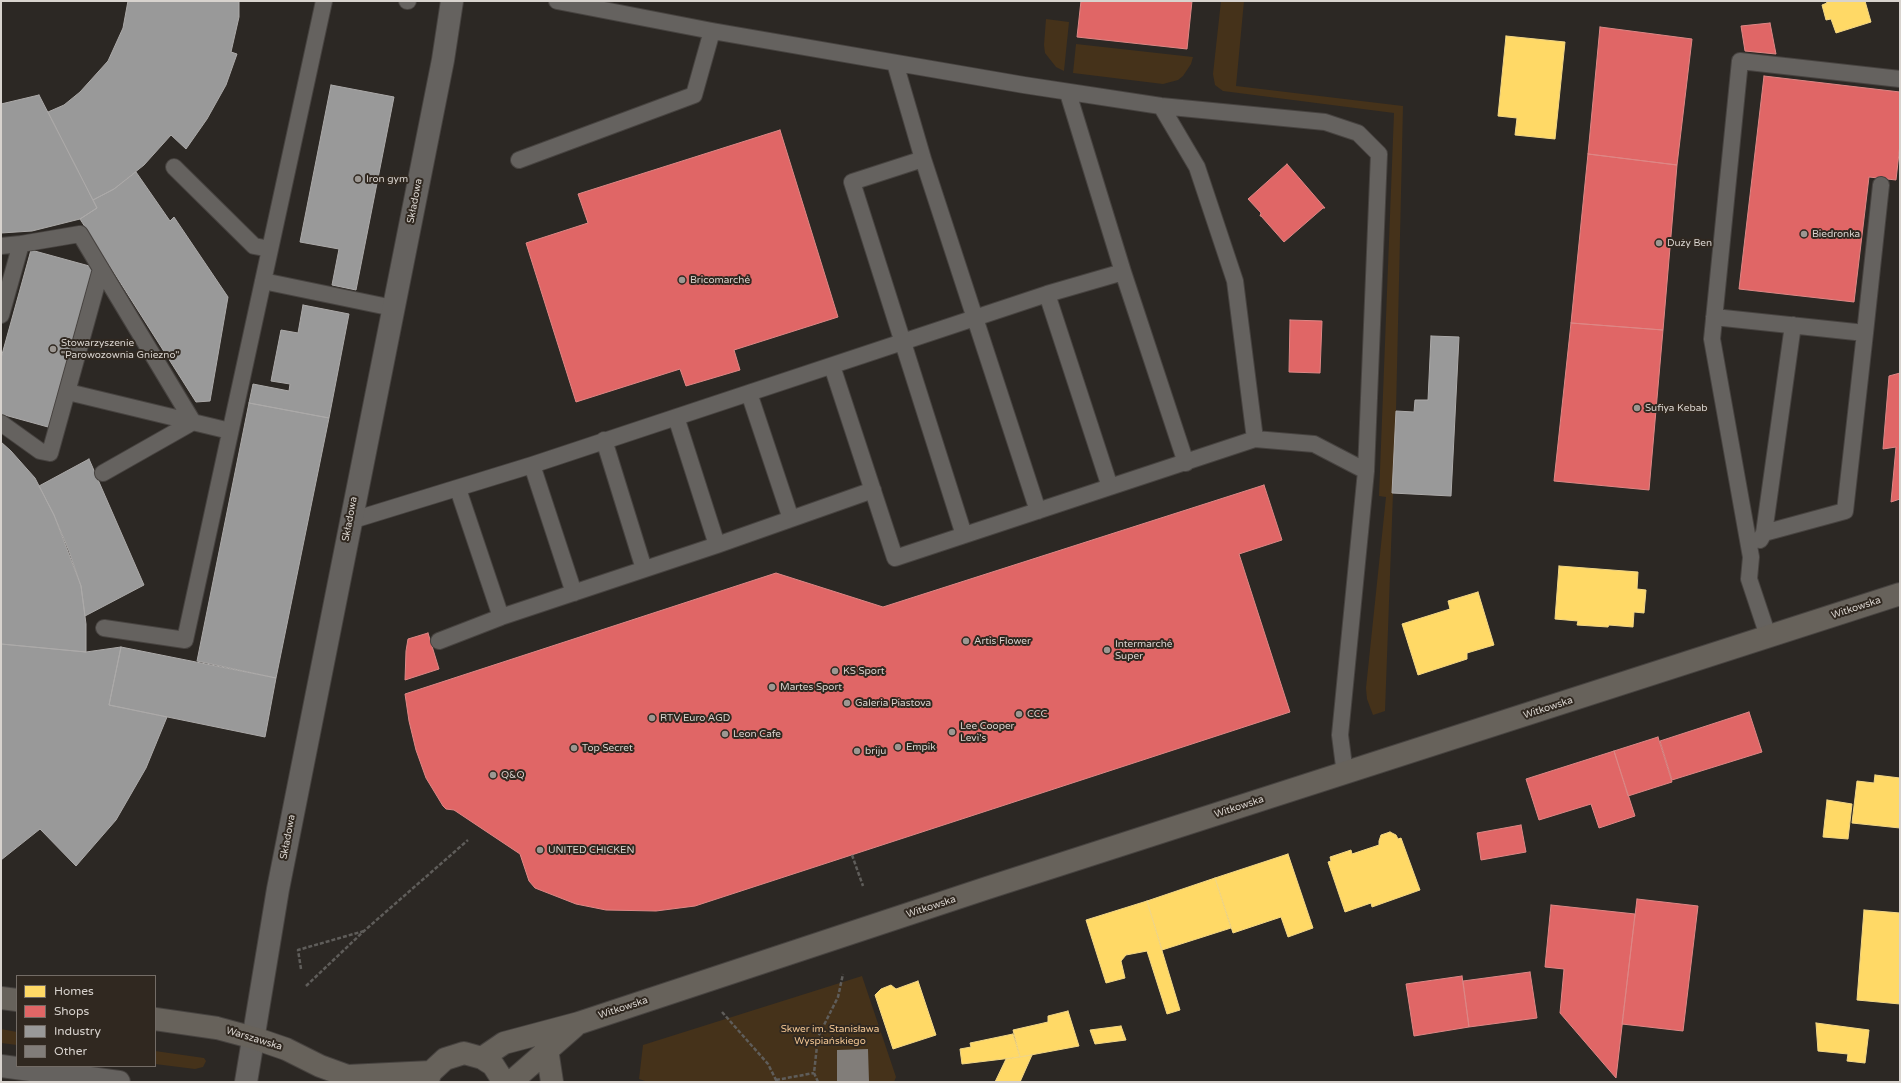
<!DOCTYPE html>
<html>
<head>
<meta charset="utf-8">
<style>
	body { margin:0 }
	#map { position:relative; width:1901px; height:1083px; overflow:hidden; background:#2c2824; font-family:"Varela Round",sans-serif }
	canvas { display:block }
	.frame { position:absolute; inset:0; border:2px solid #d8d3ce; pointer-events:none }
	.legend { position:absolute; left:16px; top:975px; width:140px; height:92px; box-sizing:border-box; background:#302820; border:1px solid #736c66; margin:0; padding:5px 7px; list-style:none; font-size:12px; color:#d8d3ce }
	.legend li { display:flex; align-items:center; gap:8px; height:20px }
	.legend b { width:20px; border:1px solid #736c66 }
</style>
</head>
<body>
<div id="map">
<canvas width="1901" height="1083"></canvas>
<div class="frame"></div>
<ul class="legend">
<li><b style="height:11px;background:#ffd966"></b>Homes</li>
<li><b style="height:11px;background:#e06666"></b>Shops</li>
<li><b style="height:11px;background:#999"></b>Industry</li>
<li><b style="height:11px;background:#817d79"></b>Other</li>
</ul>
</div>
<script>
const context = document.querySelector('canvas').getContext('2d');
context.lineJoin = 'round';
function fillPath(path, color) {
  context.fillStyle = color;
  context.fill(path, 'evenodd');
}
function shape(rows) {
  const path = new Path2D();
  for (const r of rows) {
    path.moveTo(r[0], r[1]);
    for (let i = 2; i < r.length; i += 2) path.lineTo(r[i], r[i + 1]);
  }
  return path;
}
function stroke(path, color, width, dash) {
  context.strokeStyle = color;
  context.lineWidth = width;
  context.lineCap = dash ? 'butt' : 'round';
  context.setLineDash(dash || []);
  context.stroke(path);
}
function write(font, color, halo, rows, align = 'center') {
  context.font = font + ' "Varela Round",sans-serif';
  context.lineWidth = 4;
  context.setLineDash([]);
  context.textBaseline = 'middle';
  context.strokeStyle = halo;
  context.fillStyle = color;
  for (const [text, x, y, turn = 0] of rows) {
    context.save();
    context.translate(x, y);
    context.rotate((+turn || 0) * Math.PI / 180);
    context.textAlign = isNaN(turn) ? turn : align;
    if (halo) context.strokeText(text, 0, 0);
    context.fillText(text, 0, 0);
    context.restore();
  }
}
fillPath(shape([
	[1221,1,1244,1,1236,86,1403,106,1396,411,1385,711,1373,715,1367,699,1366,688,1386,497,1379,496,1394,113,1223,91,1215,85,1213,74],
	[1046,19,1069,22,1064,71,1056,67,1045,53,1044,45],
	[1076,44,1193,57,1191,64,1183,76,1178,80,1163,84,1073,73],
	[862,976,896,1077,894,1082,648,1082,639,1079,643,1045],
	[1,1029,17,1032,17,1045,1,1043],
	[155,1051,204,1058,206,1061,203,1067,195,1069,155,1064]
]), '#45321a');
const homes = shape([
	[1826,1,1865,1,1871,22,1836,33,1831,19,1826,20,1822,5,1827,3,1826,1],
	[1506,36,1565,42,1555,139,1515,135,1517,118,1498,116,1506,36],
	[1559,566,1638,572,1637,589,1646,590,1644,613,1634,612,1633,627,1609,625,1608,627,1577,625,1578,621,1555,619,1559,566],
	[1478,592,1494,645,1467,653,1467,659,1418,675,1402,624,1450,609,1448,601,1478,592],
	[1875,775,1900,778,1900,828,1852,823,1857,781,1874,783,1875,775],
	[1827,800,1852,804,1848,839,1823,837,1827,800],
	[1390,832,1396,835,1398,839,1401,838,1420,890,1372,907,1371,903,1345,912,1328,862,1331,861,1330,857,1351,850,1352,854,1379,845,1379,841,1381,835,1390,832],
	[1288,854,1313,928,1288,937,1281,917,1233,933,1215,878,1288,854],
	[1215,878,1231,928,1162,950,1147,901,1215,878],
	[1147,901,1180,1010,1167,1014,1147,951,1126,955,1121,961,1125,978,1106,983,1086,920,1147,901],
	[1864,910,1900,913,1900,1004,1857,1000,1864,910],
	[918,981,936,1035,893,1049,875,995,881,989,891,985,896,989,918,981],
	[1068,1011,1079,1046,1020,1057,1013,1030,1048,1022,1048,1016,1068,1011],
	[1816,1023,1869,1030,1865,1063,1847,1061,1848,1054,1818,1051,1816,1023],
	[1121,1026,1126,1040,1095,1044,1090,1030,1121,1026],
	[1013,1034,1020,1057,962,1064,960,1049,971,1047,970,1043,1013,1034],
	[1032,1055,1020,1082,995,1082,1006,1059,1032,1055]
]);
fillPath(homes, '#ffd966');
stroke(homes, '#f3d785', 1);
const shops = shape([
	[1081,1,1192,1,1187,49,1077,37,1081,1],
	[1770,23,1776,54,1745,51,1741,26,1770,23],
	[1600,27,1692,39,1677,165,1588,154,1600,27],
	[1764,76,1900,92,1900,144,1896,180,1869,177,1854,302,1739,289,1764,76],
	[780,130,838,317,734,350,740,370,686,386,680,369,576,402,526,243,588,223,578,194,780,130],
	[1588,154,1677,165,1663,330,1571,323,1588,154],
	[1287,164,1325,208,1323,208,1284,242,1261,216,1260,216,1261,213,1248,199,1287,164],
	[1290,320,1322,321,1320,373,1289,372,1290,320],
	[1571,323,1663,330,1649,490,1554,481,1571,323],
	[1900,373,1900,499,1891,502,1896,447,1883,449,1889,376,1900,373],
	[1264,485,1282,540,1239,554,1290,712,695,906,656,911,606,910,576,904,535,888,529,881,520,854,454,810,446,809,443,806,426,778,416,750,409,721,405,694,776,573,883,607,1264,485],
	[428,633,439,669,405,680,406,651,408,639,428,633],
	[1749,712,1762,752,1672,780,1660,741,1749,712],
	[1658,737,1672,782,1628,796,1614,751,1658,737],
	[1614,751,1635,816,1599,828,1591,804,1539,820,1526,779,1614,751],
	[1521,825,1526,852,1481,860,1477,833,1521,825],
	[1637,899,1698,906,1683,1031,1622,1024,1637,899],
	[1551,905,1635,914,1616,1078,1560,1013,1564,969,1545,967,1551,905],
	[1530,972,1537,1018,1469,1027,1463,981,1530,972],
	[1462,976,1469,1027,1414,1036,1406,984,1462,976]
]);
fillPath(shops, '#e06666');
stroke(shops, '#de8785', 1);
const industry = shape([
	[128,1,239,1,239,17,231,52,237,54,226,85,207,119,186,149,171,135,144,165,114,189,93,200,48,112,64,105,80,92,108,61,123,28,128,1],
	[331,85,394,97,356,290,332,285,339,249,300,242,331,85],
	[39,95,97,208,80,219,32,231,1,233,1,104,39,95],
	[136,172,170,221,174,217,228,297,210,401,196,402,80,219,97,208,93,200,114,189,136,172],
	[31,250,93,267,48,427,1,414,1,358,31,250],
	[303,305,349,314,329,418,249,403,253,384,289,391,290,384,271,381,281,330,298,333,303,305],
	[1431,336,1459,337,1451,496,1392,493,1396,411,1414,412,1415,400,1428,400,1431,336],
	[249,403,329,418,276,678,197,661,249,403],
	[1,442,11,451,35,478,54,515,81,586,86,624,86,652,1,644,1,442],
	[89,459,144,585,85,616,81,586,69,551,54,515,39,486,89,459],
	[1,644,86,652,121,647,109,705,167,717,146,768,116,820,76,866,40,829,1,860,1,644],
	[121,647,276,678,265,737,109,705,121,647]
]);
fillPath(industry, '#999');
stroke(industry, '#acaaa9', 1);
fillPath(shape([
	[868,1049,869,1082,837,1082,837,1050]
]), '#817d79');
const lane = shape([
	[407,1,408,1],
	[557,1,712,31,1024,85,1161,106,1325,122,1358,133,1379,154,1366,471,1340,735,1345,774],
	[895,63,923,159,852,182,964,535],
	[1068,93,1123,272,1186,463],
	[1161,106,1197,167,1235,281,1255,439],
	[923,159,1038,511],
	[519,160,694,95,712,31],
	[174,167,254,246,270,249],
	[1,246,21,244,80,234,193,422,103,473],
	[263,281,393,308],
	[1047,294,1110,487],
	[1,315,21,244],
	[1714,317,1865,333,1845,511,1764,533],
	[1865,333,1881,185],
	[832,366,895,558,1255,439,1314,444,1366,471],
	[68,392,230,431],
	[749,393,791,519],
	[676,417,717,545],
	[1,423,40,451,50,453,101,269],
	[604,440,644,569],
	[532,465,574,593],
	[458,489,501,617],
	[350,521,532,465,1047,294,1123,272],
	[1760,540,1764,533,1793,325],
	[104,628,185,640,324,1],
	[1768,636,1749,579,1751,557,1712,339,1740,61,1900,79],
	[439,641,501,617,717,545,873,490]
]);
const street = shape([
	[1,1066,119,1082],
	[246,1082,278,889,443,60,452,1]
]);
const secondary = shape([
	[1,998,17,1000],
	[155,1019,217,1028,254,1038,286,1049,320,1066,364,1082],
	[547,1049,552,1082],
	[482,1058,504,1043,579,1023,987,888,1900,594],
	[348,1076,431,1072],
	[427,1082,431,1072,445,1059,464,1053,482,1058,493,1065,500,1076,502,1082],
	[511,1082,574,1027]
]);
stroke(lane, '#474340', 18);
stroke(street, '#474340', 24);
stroke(secondary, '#474340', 24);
stroke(shape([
	[852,855,863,886],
	[301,969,298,950,364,931],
	[306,986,364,931,468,840],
	[722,1012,768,1064,777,1082],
	[776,1080,814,1073],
	[818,1082,814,1073,818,1037,838,997,843,974]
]), '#5f5d5a', 2.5, [4, 2]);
stroke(lane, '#65625f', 16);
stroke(street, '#65625f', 22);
stroke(secondary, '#67625b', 22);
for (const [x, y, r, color] of [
	[358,179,4,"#9c9792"],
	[1804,234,4,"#9c9792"],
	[1659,243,4,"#9c9792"],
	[682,280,4,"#9c9792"],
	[53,349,4,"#9c9792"],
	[1637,408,4,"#9c9792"],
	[966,641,4,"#9c9792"],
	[1107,650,4,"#9c9792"],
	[835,671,4,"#9c9792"],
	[772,687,4,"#9c9792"],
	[847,703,4,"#9c9792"],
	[1019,714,4,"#9c9792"],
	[652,718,4,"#9c9792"],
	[952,732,4,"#9c9792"],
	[725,734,4,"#9c9792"],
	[898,747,4,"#9c9792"],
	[574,748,4,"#9c9792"],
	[857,751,4,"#9c9792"],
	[493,775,4,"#9c9792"],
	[540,850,4,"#9c9792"]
]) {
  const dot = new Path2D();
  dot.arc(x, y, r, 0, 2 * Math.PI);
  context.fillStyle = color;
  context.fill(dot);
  stroke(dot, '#302820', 1.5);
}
write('10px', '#d8d3ce', '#302820', [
	["Iron gym",366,179],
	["Biedronka",1812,234],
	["Duży Ben",1667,243],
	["Bricomarché",690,280],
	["Stowarzyszenie",61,343],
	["\"Parowozownia Gniezno\"",61,355],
	["Sufiya Kebab",1645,408],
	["Artis Flower",974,641],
	["Intermarché",1115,644],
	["Super",1115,656],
	["KS Sport",843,671],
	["Martes Sport",780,687],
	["Galeria Piastova",855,703],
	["CCC",1027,714],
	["RTV Euro AGD",660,718],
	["Lee Cooper",960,726],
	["Levi's",960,738],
	["Leon Cafe",733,734],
	["Empik",906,747],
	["Top Secret",582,748],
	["briju",865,751],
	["Q&Q",501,775],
	["UNITED CHICKEN",548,850]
], 'left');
write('10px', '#d8d3ce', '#302820', [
	["Składowa",415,201,-79],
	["Składowa",350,519,-79],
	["Witkowska",1856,608,-18],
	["Witkowska",1548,708,-18],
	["Witkowska",1239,807,-18],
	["Składowa",288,837,-79],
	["Witkowska",931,907,-18],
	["Witkowska",623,1008,-18],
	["Warszawska",254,1039,17]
]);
write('10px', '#f1c592', '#302820', [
	["Skwer im. Stanisława",830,1029],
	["Wyspiańskiego",830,1041]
]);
</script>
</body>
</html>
